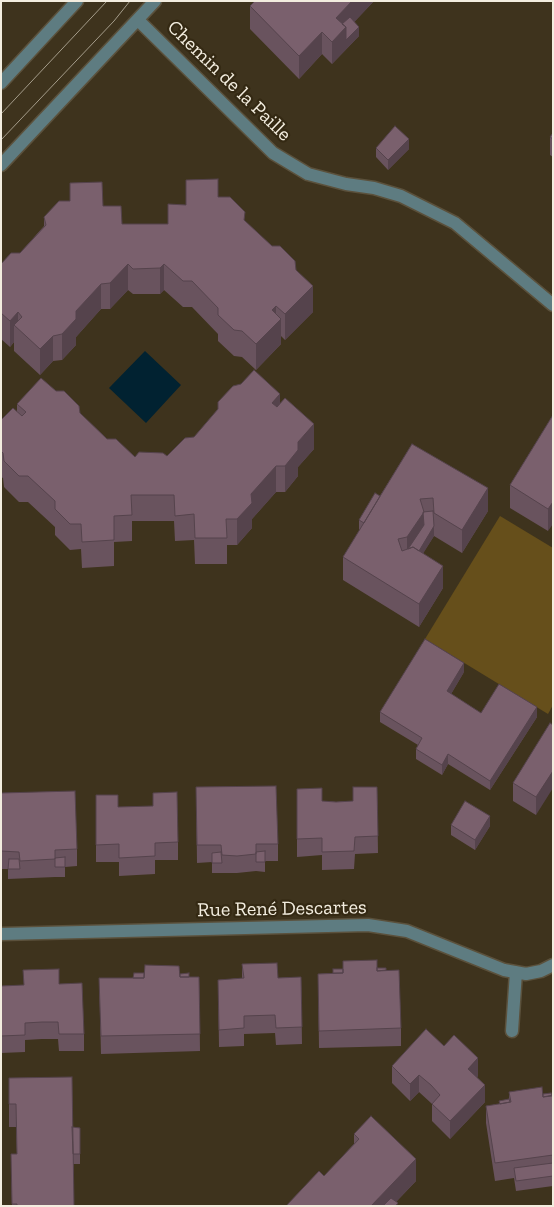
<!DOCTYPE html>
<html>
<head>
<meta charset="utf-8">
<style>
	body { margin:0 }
	#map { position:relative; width:554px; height:1207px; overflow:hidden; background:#3e331d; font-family:"Zilla Slab",serif }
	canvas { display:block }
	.frame { position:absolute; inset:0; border:2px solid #f3eddf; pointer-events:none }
</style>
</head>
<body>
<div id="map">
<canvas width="554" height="1207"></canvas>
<div class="frame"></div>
</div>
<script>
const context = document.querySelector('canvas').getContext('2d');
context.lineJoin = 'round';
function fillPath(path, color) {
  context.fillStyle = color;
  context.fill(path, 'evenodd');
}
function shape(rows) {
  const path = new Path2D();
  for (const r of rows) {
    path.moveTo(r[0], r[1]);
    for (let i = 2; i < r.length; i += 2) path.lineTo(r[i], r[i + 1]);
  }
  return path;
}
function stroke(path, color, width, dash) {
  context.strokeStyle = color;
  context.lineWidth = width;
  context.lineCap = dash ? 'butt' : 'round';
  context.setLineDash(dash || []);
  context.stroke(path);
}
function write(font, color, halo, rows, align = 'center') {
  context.font = font + ' "Zilla Slab",serif';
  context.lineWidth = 4.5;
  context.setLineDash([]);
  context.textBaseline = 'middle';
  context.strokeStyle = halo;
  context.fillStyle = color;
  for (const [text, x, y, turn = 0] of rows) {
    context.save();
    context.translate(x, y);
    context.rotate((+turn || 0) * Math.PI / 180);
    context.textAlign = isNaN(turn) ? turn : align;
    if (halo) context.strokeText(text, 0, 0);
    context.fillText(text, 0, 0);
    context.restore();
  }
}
fillPath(shape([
	[500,516,553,548,553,705,548,714,425,639]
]), '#664f1b');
fillPath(shape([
	[145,351,181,385,146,423,109,388]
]), '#012231');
const minor = shape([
	[139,21,273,153,308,174,346,184,374,188,401,196,455,223,553,305],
	[1,83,77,1],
	[1,165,155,1],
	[1,934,368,925,407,931,504,970,526,974,541,971,553,965],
	[512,1031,516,972]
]);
stroke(minor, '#5b513c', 15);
stroke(minor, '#5e7c81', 12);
stroke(shape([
	[1,114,107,1],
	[1,140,114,21,130,1]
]), '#a49c8a', 1);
fillPath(shape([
	[255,1,374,1,354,22,359,36,332,64,322,54,299,79,250,29,250,6],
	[553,133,553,157,550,155,550,137],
	[376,148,409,149,388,170,376,157],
	[186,180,218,197,245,221,296,270,313,312,285,340,281,336,281,344,256,370,242,357,234,356,218,341,218,334,192,307,183,307,164,290,160,294,133,294,128,290,110,309,101,309,76,337,76,345,62,360,53,361,40,375,14,351,14,342,10,347,1,339,1,264,20,253,44,226,44,217,103,206,122,224,168,224,186,205],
	[280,403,314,449,298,467,298,476,285,492,276,492,252,519,252,528,237,545,227,545,227,564,195,564,194,540,175,541,174,521,132,521,132,541,114,542,114,566,82,568,81,549,70,550,55,535,55,527,28,502,19,502,4,487,3,478,1,477,1,420,17,412,17,404,80,413,107,439,135,457,167,456,194,437],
	[553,415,548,531,510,508,510,485],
	[412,444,488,511,462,553,434,536,423,553,443,588,419,627,343,580,343,557,360,530,359,529,359,520,380,496],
	[464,672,451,694,481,713,537,717,490,790,448,764,442,775,416,759,416,749,418,745,380,722,380,712],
	[553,725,536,815,513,801,513,783],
	[196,787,278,844,278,861,265,861,265,872,256,871,237,873,212,873,212,862,197,863],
	[377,787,378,853,355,854,354,869,322,870,322,855,297,857,297,789,322,801,336,802,353,801],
	[1,793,77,849,77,866,65,867,65,877,55,877,8,879,8,869,1,869],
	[96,795,118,807,178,842,178,860,155,860,155,874,119,876,119,862,96,862],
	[451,825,490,826,475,850,451,835],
	[242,964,278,978,301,977,302,1044,276,1045,275,1033,244,1034,244,1046,219,1047,218,980,242,978],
	[377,968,386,970,401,1028,401,1046,319,1048,318,974,333,973],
	[180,974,189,977,199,977,200,1051,101,1054,99,978,133,978],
	[59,984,84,1034,84,1051,59,1051,58,1039,42,1039,25,1040,25,1052,1,1053,1,986],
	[392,1066,478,1076,477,1077,485,1102,450,1139,432,1121,432,1104,431,1103,419,1092,410,1101,392,1083],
	[9,1078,72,1127,80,1128,80,1164,73,1164,74,1206,12,1206,11,1154,17,1154,16,1127,9,1127],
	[509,1092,553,1095,553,1186,516,1191,514,1178,495,1181,486,1123,486,1106,499,1104,509,1099],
	[354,1134,416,1181,396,1202,398,1206,324,1176,354,1144]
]), '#69535e');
fillPath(shape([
	[352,1,374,1,346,31,359,27,359,36,332,64,332,42,336,18],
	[322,32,322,54,299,79,299,56],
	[409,139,409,149,388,170,388,160],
	[128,264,128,290,110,309,110,283],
	[164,264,164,290,160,294,160,268],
	[101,284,101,309,76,337,76,345,62,360,62,334,76,311],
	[313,286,313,312,285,340,285,314],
	[276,306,276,323,281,319,281,344,256,370,256,344,272,310],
	[18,312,18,328,14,325,14,342,10,347,10,321],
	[53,336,53,361,40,375,40,349],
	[280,394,280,420,272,403],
	[314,424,314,449,298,467,298,476,285,492,285,466,298,442],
	[276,466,276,492,252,519,252,528,237,545,237,519,251,494],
	[488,488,488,511,462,553,462,530],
	[553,502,553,524,548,531,548,509],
	[424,512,424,535,407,560,407,537],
	[434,526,434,536,413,570,402,574],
	[443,566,443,588,419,627,419,604],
	[464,663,464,672,447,701,447,691],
	[537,707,537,717,490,790,490,781],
	[448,754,448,764,442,775,442,765],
	[553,771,553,788,536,815,536,797],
	[490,816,490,826,475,850,475,840],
	[478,1058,478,1076,468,1086,468,1069],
	[419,1075,419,1092,410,1101,410,1084],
	[485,1085,485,1102,450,1139,450,1121],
	[416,1159,416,1181,392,1206,371,1206]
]), '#55434c');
const building = shape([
	[255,1,352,1,336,18,346,27,332,42,322,32,299,56,250,6,255,1],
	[350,17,359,27,346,40,346,27,342,24,350,17],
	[395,126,409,139,388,160,376,148,395,126],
	[553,133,553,139,550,137,553,133],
	[218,179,218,197,230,197,245,212,244,220,272,246,280,246,295,261,296,270,313,286,285,314,276,306,272,310,281,319,256,344,242,331,234,330,218,315,218,308,192,281,183,281,164,264,160,268,133,269,128,264,110,283,101,284,76,311,76,319,62,334,53,336,40,349,14,325,22,317,18,312,10,321,1,313,1,264,11,253,20,253,46,225,44,217,59,201,70,201,70,183,102,182,103,206,121,206,122,224,168,224,168,204,186,205,186,180,218,179],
	[254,370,280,394,272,403,277,407,285,398,314,424,298,442,298,450,285,466,276,466,251,494,252,503,237,519,226,519,227,538,195,538,194,514,175,516,174,495,131,495,132,515,114,516,114,540,82,542,81,524,70,524,55,509,55,501,28,476,19,476,4,461,3,453,1,451,1,420,13,408,22,416,26,412,17,404,41,378,56,391,64,391,79,406,80,413,107,439,116,439,135,457,139,452,163,453,167,456,185,438,194,437,218,409,218,402,233,386,241,384,254,370],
	[553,415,553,502,548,509,510,485,553,415],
	[412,444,488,488,462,530,434,513,433,498,420,499,424,512,407,537,398,539,402,551,413,547,443,566,419,604,343,557,412,444],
	[375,493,380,496,364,523,359,520,375,493],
	[433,511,434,526,419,551,413,547,408,549,424,525,423,512,433,511],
	[425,639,464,663,447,691,481,713,499,684,537,707,490,781,448,754,442,765,416,749,422,738,380,712,425,639],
	[550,723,553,725,553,771,536,797,513,783,550,723],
	[276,786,278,844,256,844,256,854,237,856,222,855,221,845,197,845,196,787,276,786],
	[353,787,377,787,378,836,355,837,354,851,322,852,322,838,297,839,297,789,322,788,322,801,336,802,353,801,353,787],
	[75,791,77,849,55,850,55,859,20,861,19,852,1,851,1,793,75,791],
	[177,792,178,842,155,843,155,856,119,858,119,844,96,845,96,795,118,795,118,807,153,806,153,793,177,792],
	[465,801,490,816,475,840,451,825,465,801],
	[265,851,265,862,256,862,256,852,265,851],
	[221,852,222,863,212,863,212,853,221,852],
	[65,857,65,867,55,867,55,858,65,857],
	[9,859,19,859,20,869,8,869,9,859],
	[377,960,377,971,399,970,401,1028,319,1031,318,974,343,973,343,961,377,960],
	[277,963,278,978,301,977,302,1027,276,1028,275,1015,244,1016,244,1028,219,1030,218,980,244,978,242,964,277,963],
	[145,965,179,966,180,977,199,977,200,1034,101,1036,99,978,144,978,145,965],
	[377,968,386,968,386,970,377,971,377,968],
	[59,969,59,984,82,983,84,1034,59,1034,58,1022,42,1022,25,1023,25,1035,1,1036,1,986,24,985,23,970,59,969],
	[333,969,343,969,343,973,333,973,333,969],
	[134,973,144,973,144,978,133,978,134,973],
	[189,973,189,977,180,977,180,974,189,973],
	[426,1029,444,1046,454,1035,478,1058,468,1069,485,1085,450,1121,432,1104,440,1095,431,1085,419,1075,410,1084,392,1066,426,1029],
	[72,1077,74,1206,17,1206,17,1204,12,1204,11,1154,17,1154,16,1104,9,1104,9,1078,72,1077],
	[542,1087,543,1097,553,1095,553,1155,495,1163,486,1106,511,1102,509,1092,542,1087],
	[551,1093,552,1096,543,1097,543,1094,551,1093],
	[509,1099,510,1102,500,1104,499,1101,509,1099],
	[371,1116,416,1159,371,1206,286,1206,319,1171,324,1176,359,1139,354,1134,371,1116],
	[72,1127,80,1128,80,1154,73,1154,72,1127],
	[553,1163,553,1176,516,1181,514,1168,553,1163],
	[391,1198,398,1203,395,1206,383,1206,391,1198]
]);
fillPath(building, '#7a606d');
stroke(building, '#55434c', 1);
write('20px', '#f3eddf', '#342913', [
	["Chemin de la Paille",229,81,44],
	["Rue René Descartes",282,909,-1]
]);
</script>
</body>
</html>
